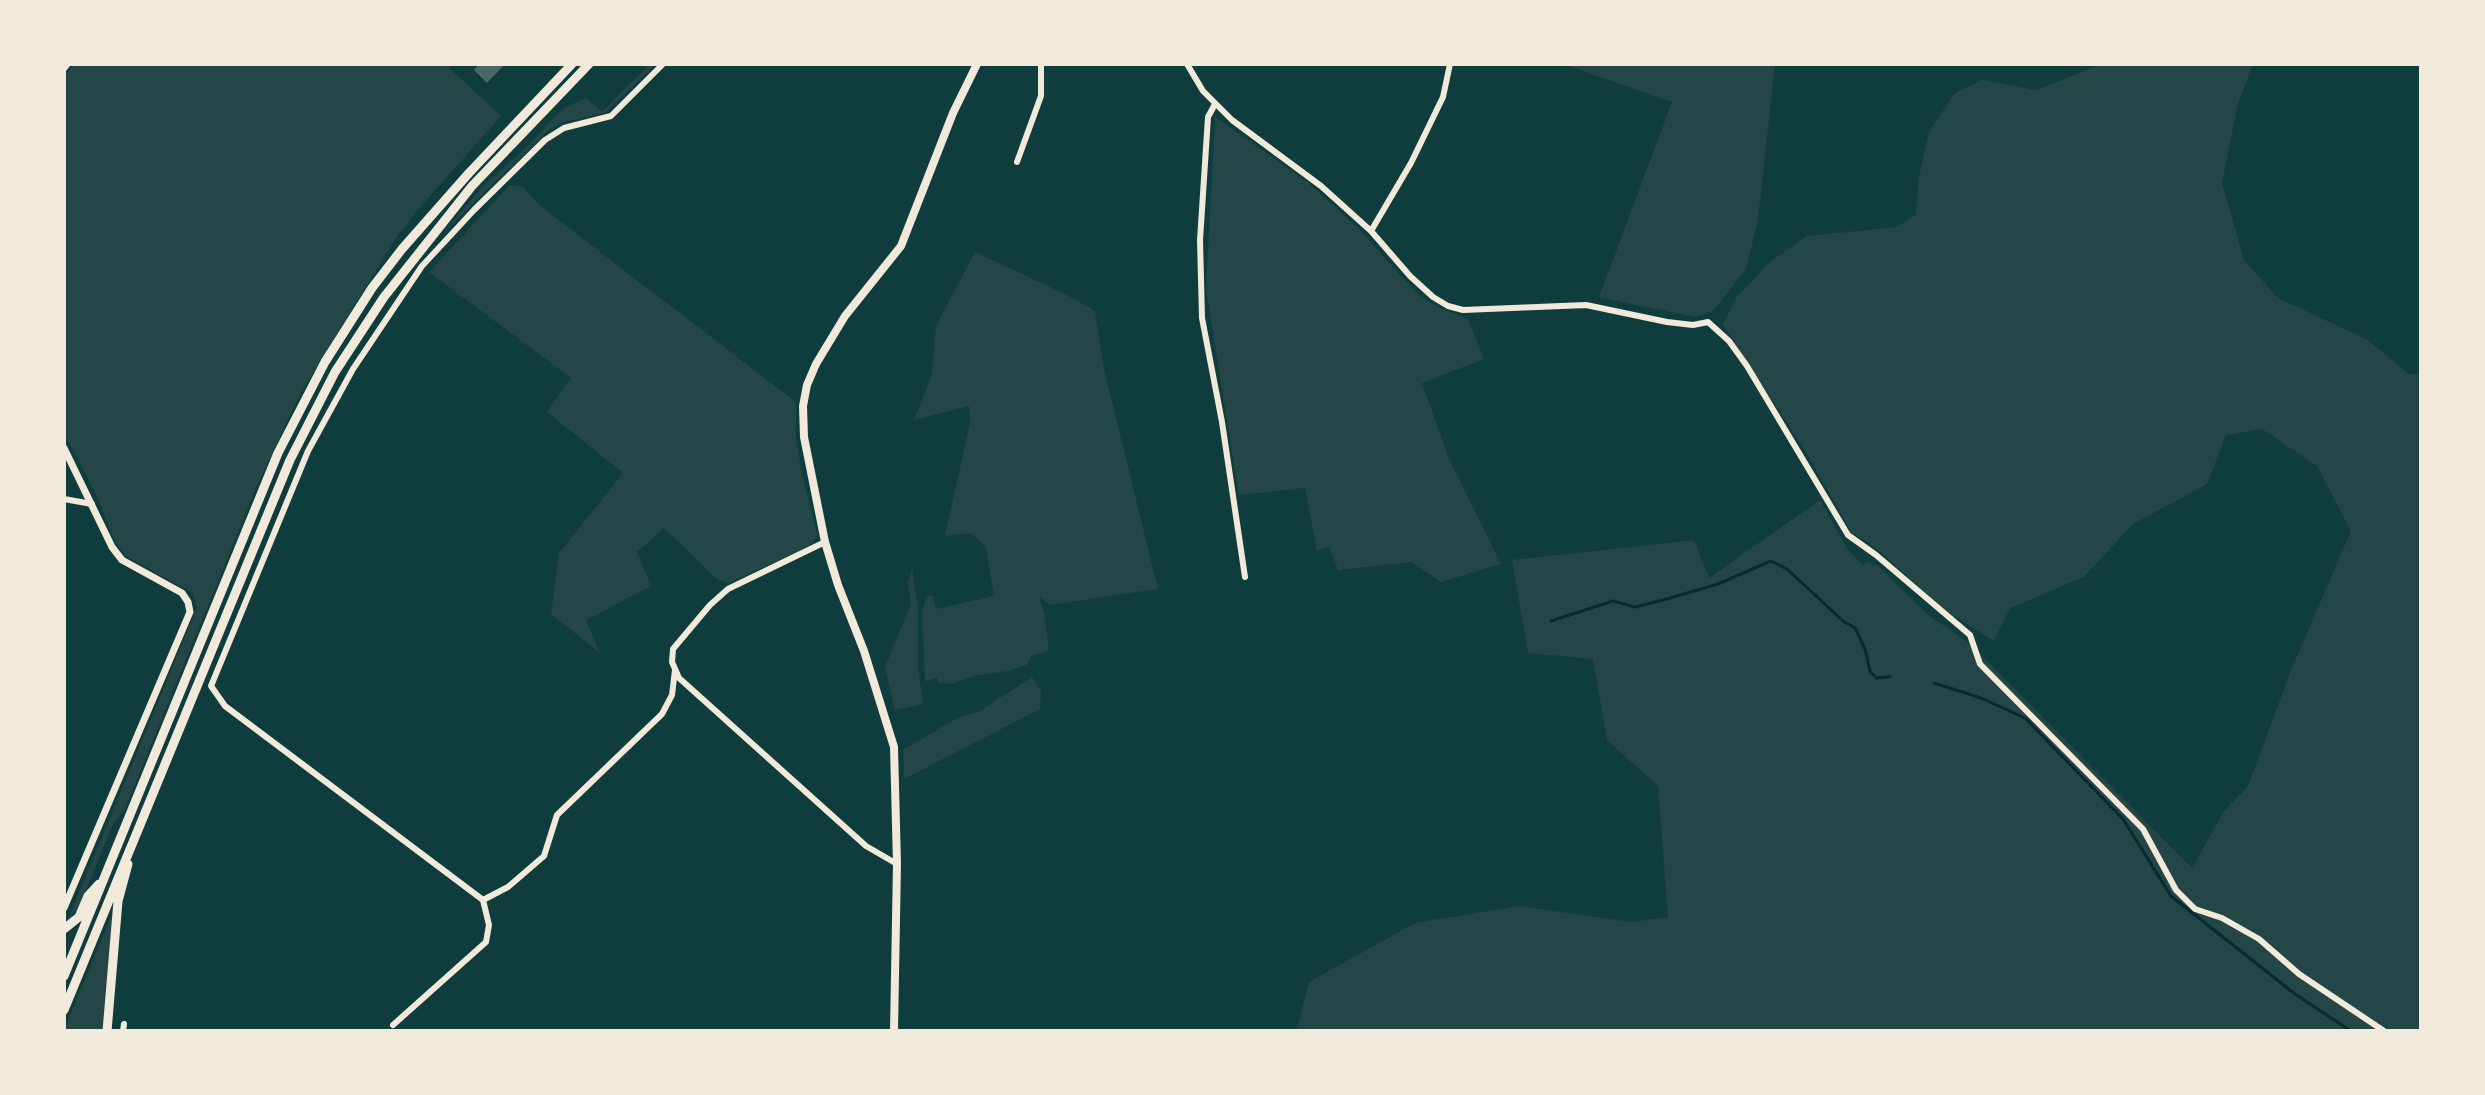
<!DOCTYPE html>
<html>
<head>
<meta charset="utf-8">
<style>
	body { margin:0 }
	#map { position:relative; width:2485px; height:1095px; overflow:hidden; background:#0f3d3e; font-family:"Source Sans 3",sans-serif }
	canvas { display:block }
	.frame { position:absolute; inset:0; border:66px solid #f1e9da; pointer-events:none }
</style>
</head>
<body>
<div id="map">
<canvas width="2485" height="1095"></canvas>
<div class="frame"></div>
</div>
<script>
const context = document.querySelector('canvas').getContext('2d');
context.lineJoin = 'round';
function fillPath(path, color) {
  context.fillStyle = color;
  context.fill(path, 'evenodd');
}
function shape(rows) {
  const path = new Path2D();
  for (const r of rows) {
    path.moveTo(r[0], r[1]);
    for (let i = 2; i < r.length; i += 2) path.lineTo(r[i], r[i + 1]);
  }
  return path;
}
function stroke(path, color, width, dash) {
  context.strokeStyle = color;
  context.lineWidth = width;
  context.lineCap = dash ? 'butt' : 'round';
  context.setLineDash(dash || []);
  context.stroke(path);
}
fillPath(shape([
	[74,64,445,64,501,116,415,213,396,238,301,392,258,483,124,811,114,822,81,902,66,924,197,608,193,593,127,557,116,544,96,494,64,433,64,77],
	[650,64,656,64,605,113,564,122,550,129,440,236,485,184,517,156,564,108,586,98,602,112],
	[1563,64,1775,64,1758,220,1746,269,1713,311,1695,317,1599,297,1672,102],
	[2102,64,2253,64,2238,103,2222,183,2244,260,2278,298,2368,340,2409,374,2421,374,2421,1031,1288,1031,1297,1028,1309,982,1415,923,1519,906,1631,922,1668,917,1658,786,1607,740,1593,659,1528,653,1512,560,1694,540,1709,578,1820,500,1848,550,1863,565,1866,561,1878,566,1927,614,1962,638,1985,659,2192,868,2224,811,2248,786,2290,673,2351,531,2317,466,2262,429,2226,435,2207,484,2133,524,2084,577,2010,608,1994,641,1942,608,1875,547,1852,533,1806,452,1723,325,1736,298,1771,261,1807,236,1897,227,1916,215,1919,177,1929,132,1954,94,1982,80,2036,90],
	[1215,117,1305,180,1358,228,1421,298,1446,311,1468,319,1484,359,1422,383,1449,459,1501,564,1441,582,1412,562,1338,570,1329,546,1317,550,1305,488,1239,495,1206,289],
	[510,185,523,187,540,206,796,402,796,439,803,478,817,534,813,543,800,551,728,583,718,580,664,528,637,552,651,586,586,620,600,653,551,614,559,553,623,473,547,412,571,378,429,272],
	[975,252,1063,293,1095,311,1104,369,1158,589,1050,605,1039,595,1044,613,1049,650,1031,656,1027,665,1009,671,973,676,951,684,938,682,937,678,925,681,922,612,927,596,933,595,936,609,994,596,986,547,971,533,945,536,970,423,969,406,914,420,932,374,936,326],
	[912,568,918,610,918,668,923,704,895,710,885,667,911,604,908,583],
	[1032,677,1041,692,1040,709,904,779,903,750,959,717,978,712],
	[113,912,102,1031,65,1031,68,1020]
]), '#244646');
stroke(shape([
	[1551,621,1613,601,1635,607,1667,599,1718,584,1771,561,1787,569,1843,621,1855,628,1865,649,1870,671,1876,678,1890,677],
	[1934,683,1981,698,2025,718,2123,819,2171,896,2295,994,2351,1031]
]), '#0a2a2b', 3);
fillPath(shape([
	[479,64,505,64,487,83,474,70]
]), '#486865');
stroke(shape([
	[1187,64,1203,91,1232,120,1321,186,1371,231,1410,276,1433,297,1448,306,1463,310,1586,305,1667,322,1693,325,1708,322,1729,341,1747,366,1848,535,1876,555,1970,635,1980,664,2143,829,2176,890,2195,909,2222,918,2259,939,2299,974,2384,1031],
	[1215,104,1208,117,1200,240,1202,318,1222,422,1245,577],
	[1017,162,1041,96,1041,64],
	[1371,231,1411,163,1443,97,1450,64],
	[64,499,92,504],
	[825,542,728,589,710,605,673,649,672,662,679,678,866,846,897,864],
	[483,900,225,706,211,686,308,451,353,369,422,266,474,210,545,140,564,128,611,116,663,64],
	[483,900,508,887,544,856,557,815,662,714,672,695,675,670],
	[393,1025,486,942,489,925,483,900],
	[123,1031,124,1024]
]), '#f1e9da', 6);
stroke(shape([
	[64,68,67,64],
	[64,448,112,547,122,560,182,593,188,602,190,612,64,908]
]), '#f1e9da', 7);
stroke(shape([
	[894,1031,897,864,894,747,864,651,838,585,825,542,804,437,803,406,807,385,816,364,845,316,901,246,953,113,977,64]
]), '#f1e9da', 8);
stroke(shape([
	[64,929,79,917,88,896,99,884],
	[64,976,278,453,325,362,372,288,402,249,469,173,572,64],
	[64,1010,290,460,335,372,384,297,472,186,589,64],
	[107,1031,118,901,128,864]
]), '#f1e9da', 9);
</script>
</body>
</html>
